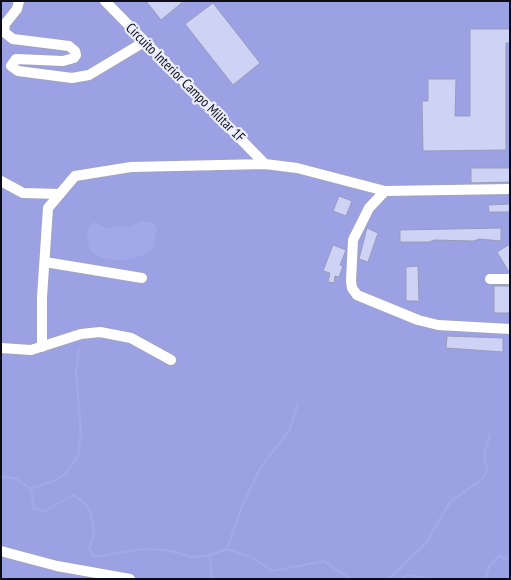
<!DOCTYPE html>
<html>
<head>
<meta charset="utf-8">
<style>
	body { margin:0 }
	#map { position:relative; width:511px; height:580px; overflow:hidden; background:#ebedfb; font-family:"PT Sans Narrow",sans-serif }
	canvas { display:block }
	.frame { position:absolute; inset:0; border:2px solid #0c0d18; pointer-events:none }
</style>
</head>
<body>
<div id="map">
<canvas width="511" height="580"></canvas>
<div class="frame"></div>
</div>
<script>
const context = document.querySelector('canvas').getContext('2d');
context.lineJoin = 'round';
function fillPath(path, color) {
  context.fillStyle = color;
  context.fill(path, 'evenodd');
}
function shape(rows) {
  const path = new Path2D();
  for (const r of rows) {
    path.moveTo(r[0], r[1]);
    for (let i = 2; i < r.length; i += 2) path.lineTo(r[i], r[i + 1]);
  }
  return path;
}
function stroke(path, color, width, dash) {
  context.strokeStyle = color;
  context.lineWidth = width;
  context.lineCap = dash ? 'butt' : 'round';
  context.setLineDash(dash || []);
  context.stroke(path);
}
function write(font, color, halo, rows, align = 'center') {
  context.font = font + ' "PT Sans Narrow",sans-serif';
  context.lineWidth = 4.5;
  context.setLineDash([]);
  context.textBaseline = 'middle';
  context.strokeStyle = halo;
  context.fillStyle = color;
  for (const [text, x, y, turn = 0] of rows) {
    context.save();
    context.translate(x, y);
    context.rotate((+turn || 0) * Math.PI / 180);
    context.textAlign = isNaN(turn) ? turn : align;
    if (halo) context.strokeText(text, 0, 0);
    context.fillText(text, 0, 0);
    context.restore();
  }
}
fillPath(shape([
	[1,1,510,1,510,579,1,579]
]), '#9ca1e3');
fillPath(shape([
	[141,221,154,223,157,229,153,249,141,256,121,261,102,258,91,251,87,234,90,225,95,222,106,228,132,226]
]), '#a2a8ea');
stroke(shape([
	[1,476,16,479,31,489,34,509,45,511,73,495,86,504,91,514,94,533,89,549,94,557,143,549,166,550,193,557,210,555,227,549,251,557,273,571,324,561,351,579],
	[31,489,56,480,66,473,78,456,81,434,76,373,79,350],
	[227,549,242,506,261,467,290,429,298,403],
	[210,556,212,579],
	[389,579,426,543,450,502,482,479,487,470,484,454,490,435],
	[400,579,408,575,428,579],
	[485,579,490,565,499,556,510,560]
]), '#a2a8ea', 2.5);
const building = shape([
	[146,1,184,1,161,20,146,1],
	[213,3,260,63,233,85,185,24,213,3],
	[470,29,510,29,510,43,506,43,506,150,423,151,422,101,428,101,428,79,456,79,455,116,470,116,470,29],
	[471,168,510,168,510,182,471,183,471,168],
	[339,196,352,201,346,216,333,211,339,196],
	[510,204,510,212,489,212,488,205,510,204],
	[367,228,378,233,368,262,359,259,367,228],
	[501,228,501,241,479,239,474,241,434,240,429,242,400,242,400,230,501,228],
	[510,244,510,272,509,272,497,252,510,244],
	[333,245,346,250,340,265,343,266,339,277,335,276,334,283,328,282,330,273,323,271,333,245],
	[418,266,419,301,406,301,406,267,418,266],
	[494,286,510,286,510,313,494,313,494,286],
	[447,336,503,338,503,352,446,348,447,336]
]);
fillPath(building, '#ced2f4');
stroke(building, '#989cbc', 1);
const minor = shape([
	[19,1,17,9,5,24,4,32,13,39,69,46,75,51,76,55,74,58,63,61,16,59,11,66,18,71,72,78,89,75,144,42],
	[105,1,265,164],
	[1,181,23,193,60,194],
	[385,191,369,208,353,240,351,281,352,288,357,295,418,320,438,325,510,329],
	[45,262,142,278],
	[490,279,510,279],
	[42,347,42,297,48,208,75,176,131,167,265,164,297,168,385,191,510,189],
	[1,348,31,350,81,334,100,332,131,338,171,360],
	[1,551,57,566,130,579]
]);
stroke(minor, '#a0a4c4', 12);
stroke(minor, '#fff', 10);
write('14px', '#0c0d18', '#ebedfb', [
	["Circuito Interior Campo Militar 1F",185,83,45]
]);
</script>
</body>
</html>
